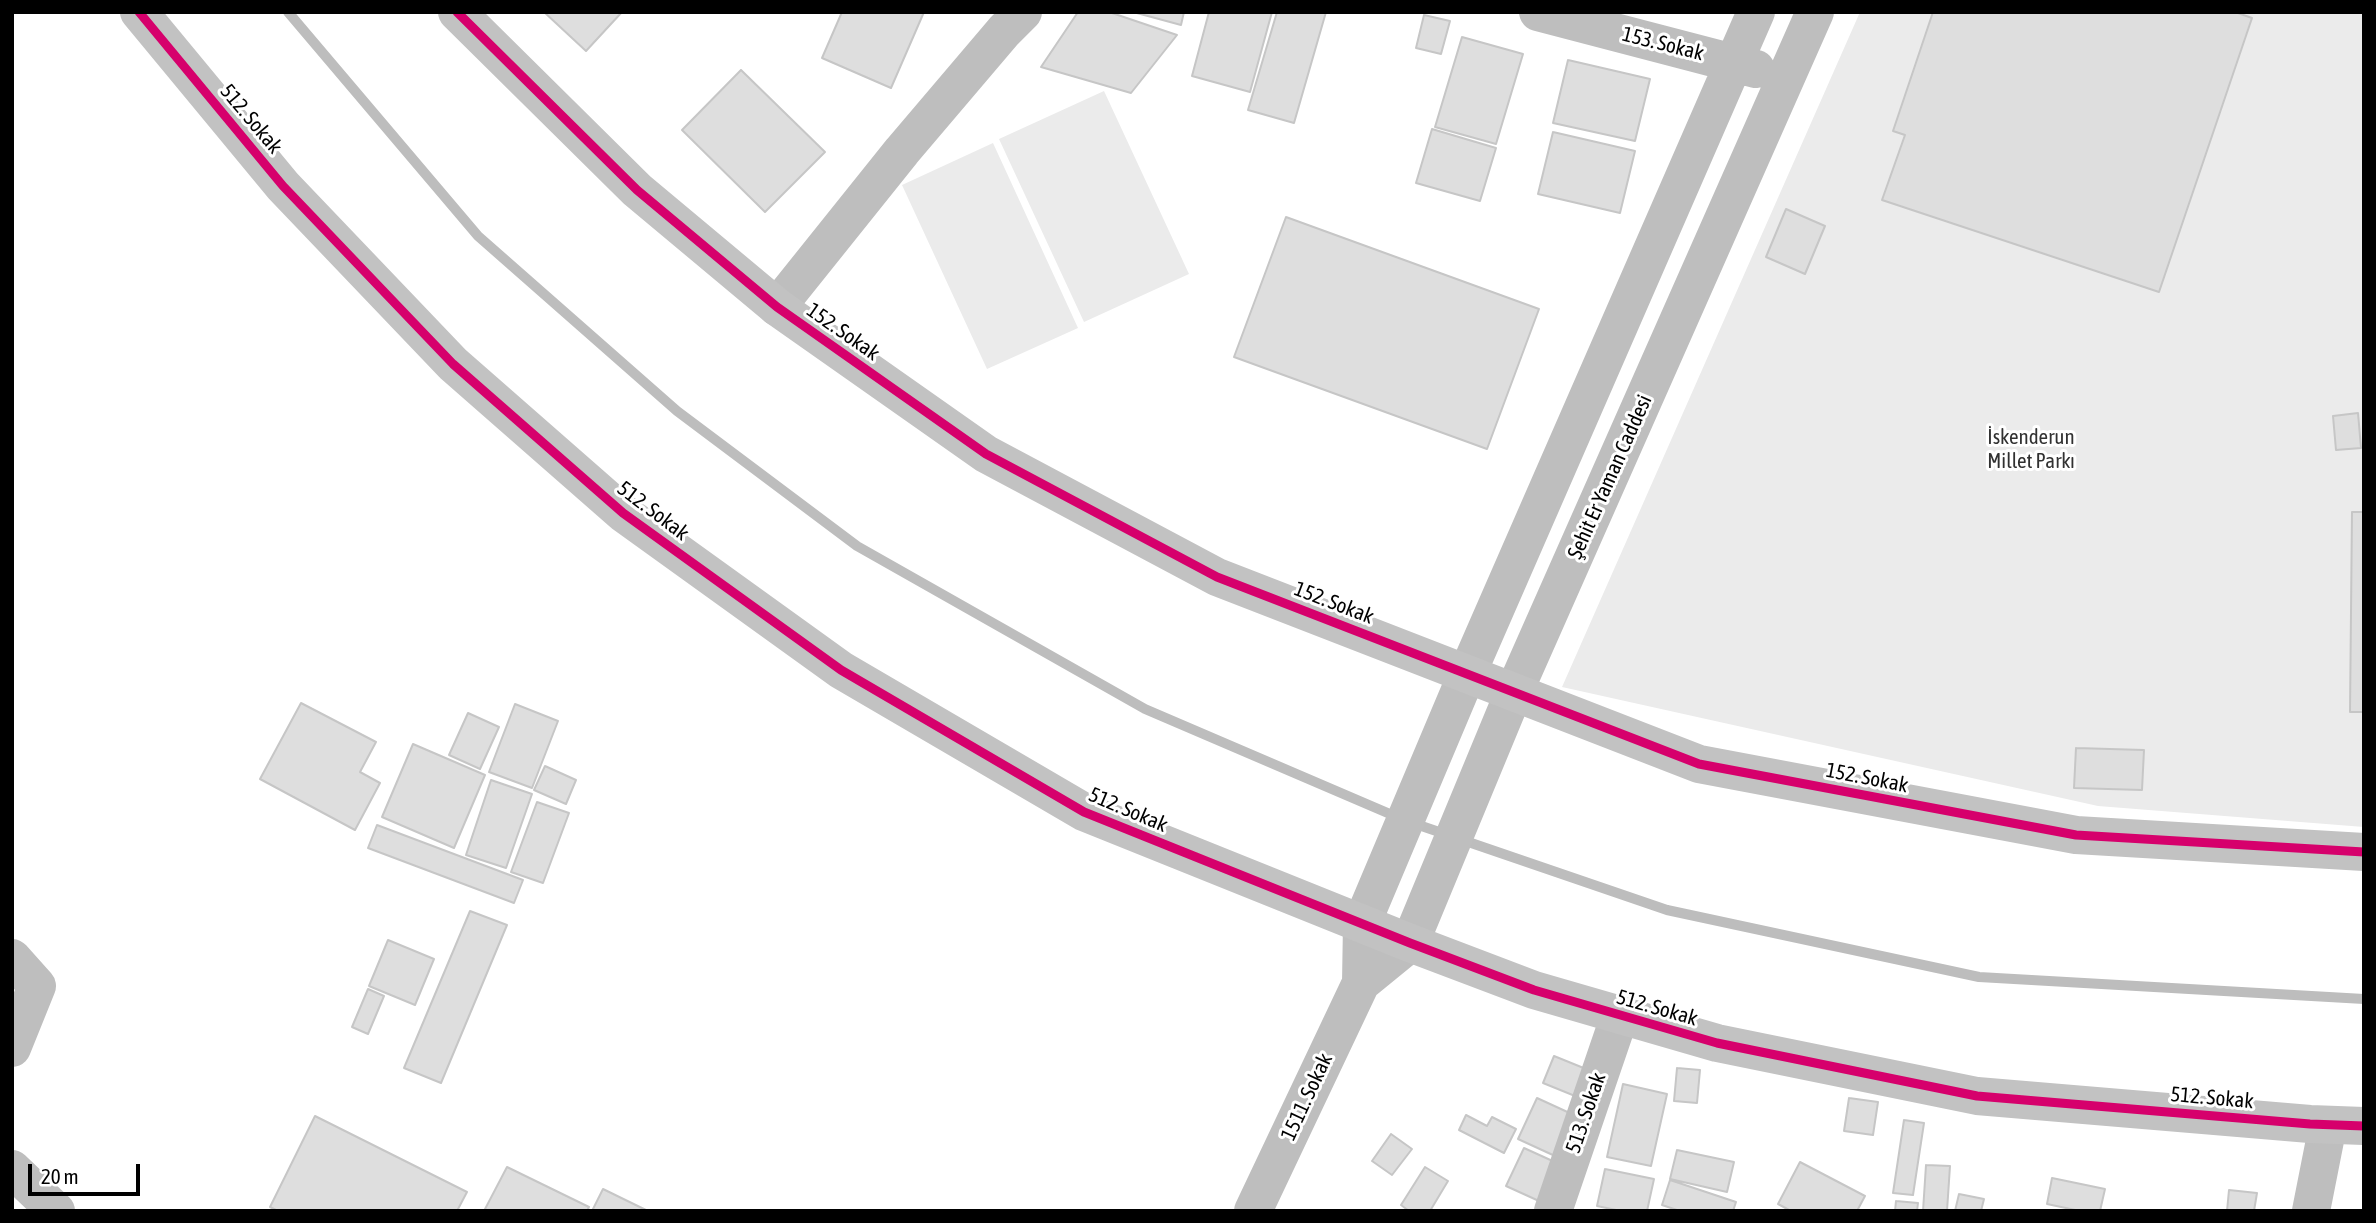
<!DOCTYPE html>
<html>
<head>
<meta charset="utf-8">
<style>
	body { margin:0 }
	#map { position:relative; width:2376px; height:1223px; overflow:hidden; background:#fff; font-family:"Asap Condensed",sans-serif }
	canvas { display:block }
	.frame { position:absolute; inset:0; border:14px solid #000; pointer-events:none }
	.scale { position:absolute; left:28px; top:1164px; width:112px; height:32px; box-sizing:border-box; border:4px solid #000; border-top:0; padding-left:9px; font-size:21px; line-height:24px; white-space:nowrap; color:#000; -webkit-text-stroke:5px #fff; paint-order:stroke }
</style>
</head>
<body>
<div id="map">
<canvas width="2376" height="1223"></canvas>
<div class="frame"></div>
<div class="scale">20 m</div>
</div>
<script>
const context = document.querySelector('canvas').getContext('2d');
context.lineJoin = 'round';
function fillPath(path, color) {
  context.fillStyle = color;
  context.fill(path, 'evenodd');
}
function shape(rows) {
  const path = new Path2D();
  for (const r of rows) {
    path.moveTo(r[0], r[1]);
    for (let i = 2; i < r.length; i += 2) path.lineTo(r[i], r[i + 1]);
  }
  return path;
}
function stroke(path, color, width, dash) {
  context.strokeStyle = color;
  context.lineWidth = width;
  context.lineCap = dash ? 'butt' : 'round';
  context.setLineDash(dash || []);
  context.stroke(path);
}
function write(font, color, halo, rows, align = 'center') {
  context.font = font + ' "Asap Condensed",sans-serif';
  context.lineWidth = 6;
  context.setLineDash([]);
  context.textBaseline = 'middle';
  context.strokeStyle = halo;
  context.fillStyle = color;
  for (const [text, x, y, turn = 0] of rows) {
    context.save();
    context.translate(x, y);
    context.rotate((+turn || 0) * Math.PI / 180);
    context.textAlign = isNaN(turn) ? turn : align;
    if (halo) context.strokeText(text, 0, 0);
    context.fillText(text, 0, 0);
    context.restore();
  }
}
fillPath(shape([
	[1860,12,2364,12,2364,827,2098,806,1562,687],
	[1104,91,1189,274,1084,322,999,139],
	[993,143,1078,328,987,369,902,185]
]), '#ebebeb');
stroke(shape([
	[288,12,478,236,677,411,857,546,1145,709,1404,820,1667,910,1979,977,2364,999]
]), '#bdbdbd', 10);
const building = shape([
	[544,12,622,12,586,51,544,12],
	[842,12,924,12,891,88,822,58,842,12],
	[1078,12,1109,12,1177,35,1131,93,1041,67,1078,12],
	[1133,12,1184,12,1181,25,1133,12],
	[1209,12,1272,12,1250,92,1192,76,1209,12],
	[1277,12,1326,12,1294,123,1248,110,1277,12],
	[1933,12,2235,12,2252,18,2159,292,1882,200,1905,135,1893,131,1933,12],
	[1424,15,1450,21,1441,54,1416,48,1424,15],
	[1462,37,1523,54,1496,144,1435,127,1462,37],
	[1568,60,1650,79,1635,141,1553,123,1568,60],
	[741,70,825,152,765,212,682,130,741,70],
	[1432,129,1496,148,1480,201,1416,183,1432,129],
	[1553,132,1635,151,1620,213,1538,194,1553,132],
	[1786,209,1825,226,1805,274,1766,257,1786,209],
	[1286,217,1539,309,1487,449,1234,357,1286,217],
	[2358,413,2361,448,2336,450,2333,416,2358,413],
	[2352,512,2364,512,2364,712,2350,712,2352,512],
	[301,703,376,742,360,772,380,783,355,830,260,779,301,703],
	[515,704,558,721,532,788,489,772,515,704],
	[468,713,499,727,480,769,449,755,468,713],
	[413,744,485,775,454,848,382,817,413,744],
	[2076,748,2144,750,2142,790,2074,788,2076,748],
	[545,766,576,780,566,804,534,790,545,766],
	[491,780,532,794,506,868,466,855,491,780],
	[537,802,569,813,543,883,511,872,537,802],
	[377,825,523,880,514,903,368,848,377,825],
	[470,911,507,925,441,1083,404,1068,470,911],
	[388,940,434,959,415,1005,369,986,388,940],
	[368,989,384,996,368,1034,352,1027,368,989],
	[1554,1056,1591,1071,1580,1098,1543,1083,1554,1056],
	[1677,1068,1700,1070,1697,1103,1674,1101,1677,1068],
	[1623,1084,1667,1094,1651,1166,1607,1157,1623,1084],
	[1537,1098,1574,1115,1555,1156,1518,1139,1537,1098],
	[1849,1098,1878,1102,1873,1135,1844,1131,1849,1098],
	[1466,1115,1487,1126,1492,1117,1516,1129,1504,1153,1459,1130,1466,1115],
	[315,1116,467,1192,457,1211,278,1211,270,1207,315,1116],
	[1904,1120,1924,1123,1913,1195,1893,1193,1904,1120],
	[1391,1134,1412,1149,1392,1175,1372,1161,1391,1134],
	[1524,1148,1557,1163,1539,1201,1506,1186,1524,1148],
	[1677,1150,1734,1162,1727,1192,1670,1179,1677,1150],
	[1800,1162,1865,1196,1857,1211,1791,1211,1778,1204,1800,1162],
	[1926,1165,1950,1166,1947,1211,1923,1211,1926,1165],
	[507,1167,589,1207,587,1211,484,1211,507,1167],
	[1425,1167,1448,1181,1430,1211,1409,1211,1401,1205,1425,1167],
	[1605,1169,1654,1179,1647,1211,1621,1211,1597,1206,1605,1169],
	[2052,1178,2105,1189,2100,1211,2080,1211,2047,1204,2052,1178],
	[1670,1180,1736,1202,1733,1211,1680,1211,1662,1205,1670,1180],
	[603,1189,648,1211,592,1211,603,1189],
	[2229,1190,2257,1193,2254,1211,2227,1211,2229,1190],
	[1959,1194,1984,1199,1981,1211,1955,1211,1959,1194],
	[1896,1201,1918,1203,1917,1211,1895,1211,1896,1201]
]);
fillPath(building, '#dedede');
stroke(building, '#c6c6c6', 2);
stroke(shape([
	[1538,12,1756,69],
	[777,307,902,151,1004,31,1023,12],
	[12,958,37,986,12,1048],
	[1361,983,1410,943,1514,692,1815,12],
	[12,1169,56,1211],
	[1253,1211,1361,983,1362,923,1467,674,1756,12],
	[1553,1211,1620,1015],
	[2311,1211,2328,1125]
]), '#bebebe', 38);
stroke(shape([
	[139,12,283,186,453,364,623,513,841,670,1084,812,1410,943,1534,990,1717,1043,1977,1096,2310,1124,2364,1126],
	[457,12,637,190,777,307,986,454,1217,577,1699,764,2076,835,2364,852]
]), '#c2c2c2', 38);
stroke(shape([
	[139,12,283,186,453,364,623,513,841,670,1084,812,1410,943,1534,990,1717,1043,1977,1096,2310,1124,2364,1126],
	[457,12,637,190,777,307,986,454,1217,577,1699,764,2076,835,2364,852]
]), '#d6006c', 9);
write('21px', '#000', '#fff', [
	["153. Sokak",1663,44,14],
	["512. Sokak",251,119,50],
	["152. Sokak",843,332,35],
	["Şehit Er Yaman Caddesi",1610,477,-66],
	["512. Sokak",653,511,37],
	["152. Sokak",1334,603,21],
	["152. Sokak",1867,778,11],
	["512. Sokak",1128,810,23],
	["512. Sokak",1657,1008,16],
	["1511. Sokak",1307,1097,-65],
	["512. Sokak",2212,1098,5],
	["513. Sokak",1586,1113,-71]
]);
write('21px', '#313131', '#fff', [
	["İskenderun",2031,437],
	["Millet Parkı",2031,461]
]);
</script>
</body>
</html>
